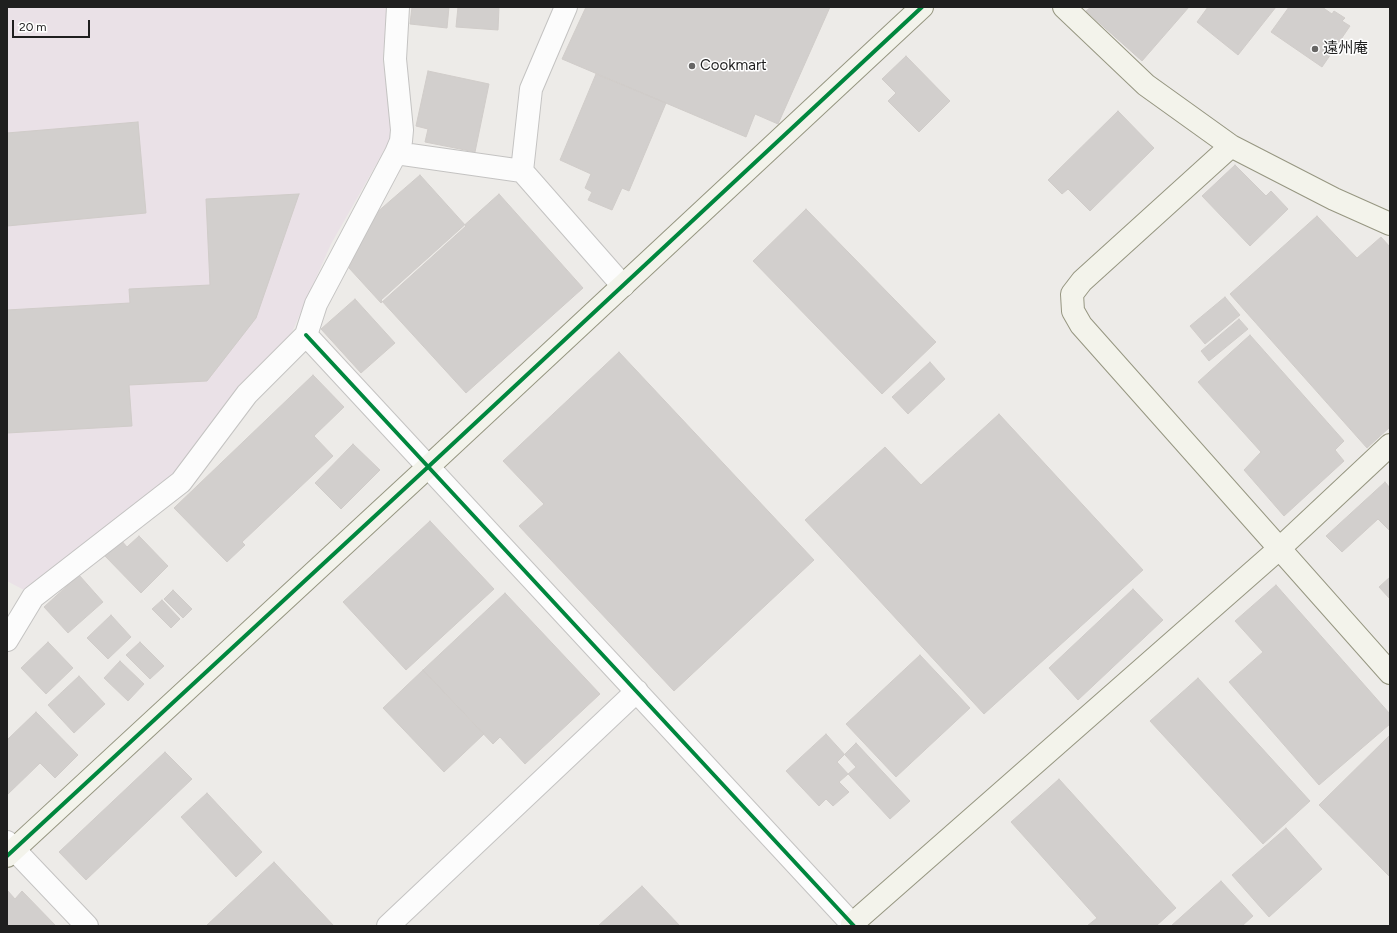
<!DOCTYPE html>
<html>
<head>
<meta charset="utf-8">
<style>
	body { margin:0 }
	#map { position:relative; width:1397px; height:933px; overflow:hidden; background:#edebe8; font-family:Figtree,sans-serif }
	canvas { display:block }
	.frame { position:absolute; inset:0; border:8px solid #1f1f1f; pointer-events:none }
	.scale { position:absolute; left:12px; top:20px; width:78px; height:18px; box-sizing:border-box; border:2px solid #1f1f1f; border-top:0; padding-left:5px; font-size:12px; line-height:14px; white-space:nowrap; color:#1f1f1f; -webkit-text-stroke:3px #fff; paint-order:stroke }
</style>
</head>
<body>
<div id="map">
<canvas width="1397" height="933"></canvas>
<div class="frame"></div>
<div class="scale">20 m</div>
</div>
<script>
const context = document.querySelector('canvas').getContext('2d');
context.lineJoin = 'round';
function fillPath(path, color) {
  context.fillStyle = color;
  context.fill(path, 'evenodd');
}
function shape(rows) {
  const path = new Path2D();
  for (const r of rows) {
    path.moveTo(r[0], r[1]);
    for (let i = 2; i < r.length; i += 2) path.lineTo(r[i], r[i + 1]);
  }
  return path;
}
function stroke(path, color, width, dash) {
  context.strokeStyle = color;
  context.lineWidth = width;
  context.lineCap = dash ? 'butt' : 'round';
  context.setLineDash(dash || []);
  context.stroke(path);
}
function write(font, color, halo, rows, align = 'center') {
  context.font = font + ' Figtree,"Noto Sans JP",sans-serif';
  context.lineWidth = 3;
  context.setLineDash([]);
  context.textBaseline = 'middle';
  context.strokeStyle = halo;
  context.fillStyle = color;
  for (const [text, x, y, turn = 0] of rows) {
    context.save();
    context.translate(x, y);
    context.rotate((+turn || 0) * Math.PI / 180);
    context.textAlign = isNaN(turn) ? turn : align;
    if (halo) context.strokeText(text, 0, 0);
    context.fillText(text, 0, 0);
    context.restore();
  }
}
fillPath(shape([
	[7,7,387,7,383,61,393,135,331,244,289,339,178,472,26,591,7,581]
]), '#eae1e7');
const building = shape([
	[412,7,449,7,447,28,410,24,412,7],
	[458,7,499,7,498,30,456,27,458,7],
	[586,7,830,7,778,124,755,114,746,137,562,59,586,7],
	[1091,7,1189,7,1142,61,1086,11,1091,7],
	[1208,7,1276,7,1238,55,1197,22,1208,7],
	[1289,7,1322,7,1332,14,1334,11,1345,18,1342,21,1350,26,1322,67,1271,32,1289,7],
	[906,56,950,101,919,132,888,101,896,93,882,79,906,56],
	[428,71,489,84,475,152,425,142,428,129,416,126,428,71],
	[596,74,666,103,629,191,622,188,612,210,588,200,592,192,585,188,591,174,560,160,596,74],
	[1118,111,1154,148,1090,211,1068,189,1062,194,1048,180,1118,111],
	[138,122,146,213,7,226,7,133,138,122],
	[1235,165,1266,196,1271,191,1288,209,1250,246,1202,196,1235,165],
	[420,175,466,226,381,303,349,268,375,214,420,175],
	[299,194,256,318,207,381,129,385,132,426,7,433,7,310,130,303,129,289,210,285,206,199,299,194],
	[499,194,583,288,466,393,381,300,499,194],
	[806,209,936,342,882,394,753,261,806,209],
	[1317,216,1357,258,1381,237,1390,247,1390,427,1367,448,1230,294,1317,216],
	[1225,297,1240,315,1205,344,1190,326,1225,297],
	[355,299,395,343,361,373,321,329,355,299],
	[1239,319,1248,329,1209,361,1201,351,1239,319],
	[1250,335,1344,441,1335,450,1344,461,1284,516,1244,470,1261,452,1198,382,1250,335],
	[619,352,814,560,674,691,519,526,544,504,503,461,619,352],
	[930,362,945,379,908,414,892,397,930,362],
	[313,375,344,407,314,436,333,456,242,542,245,545,227,562,174,508,313,375],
	[999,414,1143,570,984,714,805,520,885,447,921,485,999,414],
	[353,444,380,470,341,509,315,483,353,444],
	[1385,482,1390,488,1390,531,1378,519,1342,552,1326,536,1385,482],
	[430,521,494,589,406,670,343,602,430,521],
	[139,536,168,566,141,593,105,556,121,540,127,547,139,536],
	[79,575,103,602,68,633,44,607,79,575],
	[1390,577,1390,599,1379,587,1390,577],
	[1276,585,1390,714,1390,724,1319,785,1229,682,1263,652,1235,621,1276,585],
	[1133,589,1163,620,1078,700,1049,668,1133,589],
	[173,590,192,609,183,618,164,599,173,590],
	[505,593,600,694,525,764,500,737,493,744,423,670,505,593],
	[162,600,180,619,171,628,152,609,162,600],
	[111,615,131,637,108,659,87,638,111,615],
	[48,642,73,668,46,694,21,668,48,642],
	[140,642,164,666,150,679,126,655,140,642],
	[920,655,970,708,896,777,846,724,920,655],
	[120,661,144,684,128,701,104,678,120,661],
	[423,670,484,734,444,772,383,708,423,670],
	[79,676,105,704,74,733,48,705,79,676],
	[1198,678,1310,801,1263,844,1150,721,1198,678],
	[36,712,78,755,55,778,40,763,7,795,7,740,36,712],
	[826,734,856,767,839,782,849,792,833,806,826,799,819,806,786,771,826,734],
	[1390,735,1390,874,1389,876,1319,805,1390,735],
	[856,743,910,801,890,819,837,762,856,743],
	[165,752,192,779,86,880,59,852,165,752],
	[1059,779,1176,908,1156,926,1087,926,1097,918,1011,822,1059,779],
	[207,793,262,852,236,877,181,817,207,793],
	[1286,828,1322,869,1269,917,1232,875,1286,828],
	[274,862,334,926,206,926,274,862],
	[1221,881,1253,916,1242,926,1171,926,1221,881],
	[642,886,680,926,598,926,642,886],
	[7,890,15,899,22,891,56,926,7,926,7,890]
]);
fillPath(building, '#d2cfcd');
stroke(building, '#d0ccc9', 1);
const street = shape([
	[566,7,531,89,522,171,623,286],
	[396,153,401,141,402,130,395,59,398,7],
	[306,335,852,924,849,926],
	[7,640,33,597,181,482,247,394,306,335,316,304,396,153,522,171],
	[7,842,87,926],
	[388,926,637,691]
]);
const secondary = shape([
	[1064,7,1146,85,1231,146,1334,199,1390,224],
	[1231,146,1082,281,1072,294,1073,311,1081,325,1390,673],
	[7,856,428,467,922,7],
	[854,926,852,924,1280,548,1390,445]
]);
stroke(street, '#c4c3c2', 24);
stroke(secondary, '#969681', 24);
stroke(street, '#fcfcfc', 22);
stroke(secondary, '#f3f3eb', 22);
stroke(shape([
	[306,335,854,926],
	[7,856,428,467,922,7]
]), '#00873e', 4);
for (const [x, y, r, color] of [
	[1315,49,4,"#676665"],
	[692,66,4,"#676665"]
]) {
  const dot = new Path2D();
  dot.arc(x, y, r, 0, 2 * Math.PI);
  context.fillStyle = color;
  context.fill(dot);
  stroke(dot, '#fff', 1.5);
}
write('15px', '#1f1f1f', '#fff', [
	["遠州庵",1323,49],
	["Cookmart",700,66]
], 'left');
</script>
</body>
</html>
